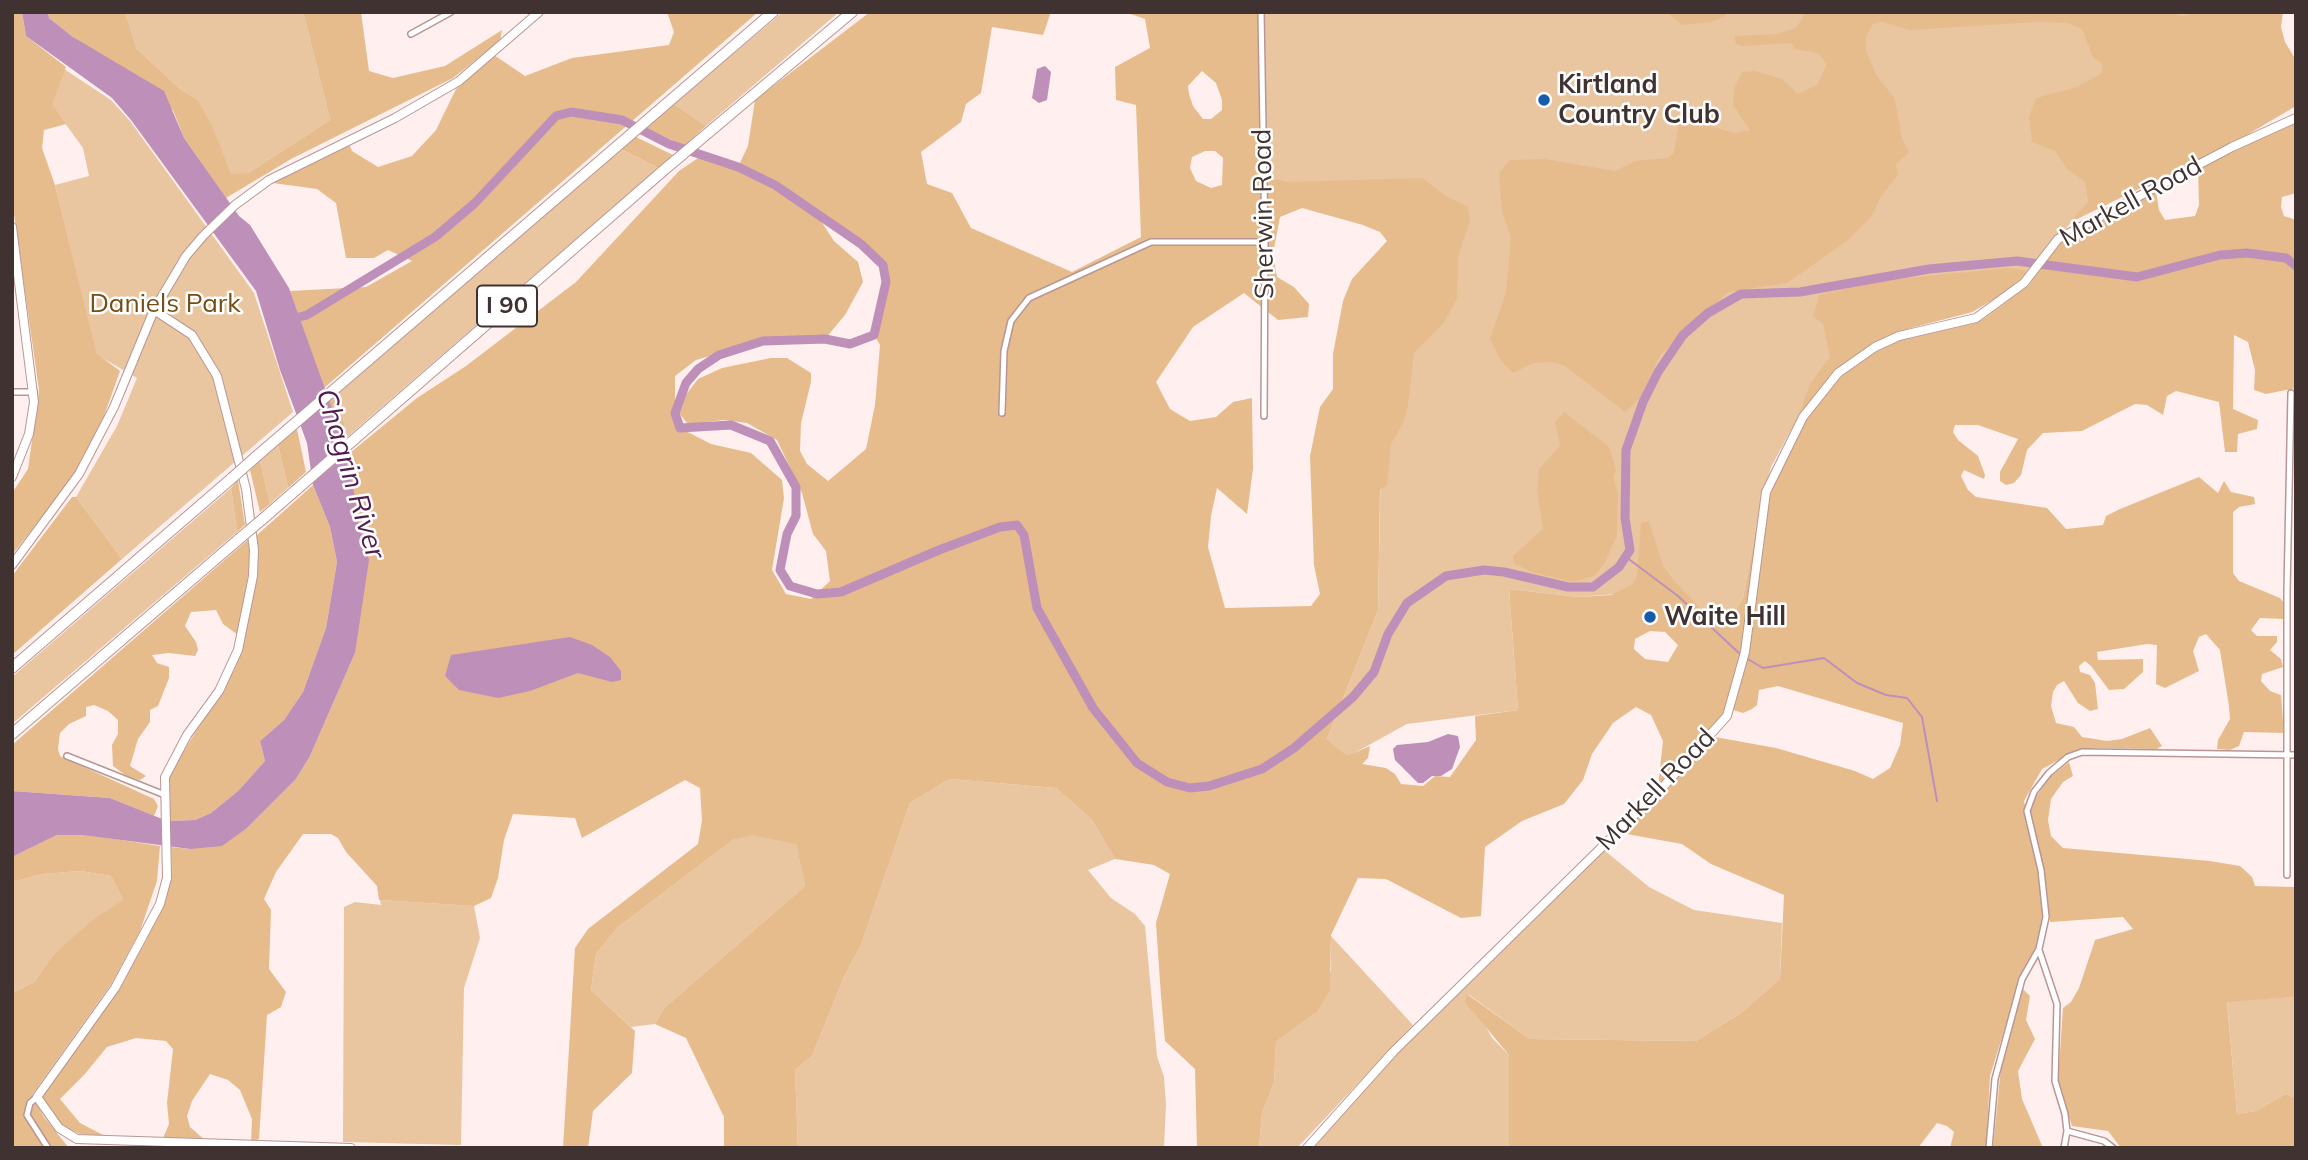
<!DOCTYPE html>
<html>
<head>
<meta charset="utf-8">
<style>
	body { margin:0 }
	#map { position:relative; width:2308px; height:1160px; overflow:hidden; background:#ffefef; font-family:Mulish,sans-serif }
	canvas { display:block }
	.frame { position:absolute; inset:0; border:14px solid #403231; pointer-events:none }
</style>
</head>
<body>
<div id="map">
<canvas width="2308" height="1160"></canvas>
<div class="frame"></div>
</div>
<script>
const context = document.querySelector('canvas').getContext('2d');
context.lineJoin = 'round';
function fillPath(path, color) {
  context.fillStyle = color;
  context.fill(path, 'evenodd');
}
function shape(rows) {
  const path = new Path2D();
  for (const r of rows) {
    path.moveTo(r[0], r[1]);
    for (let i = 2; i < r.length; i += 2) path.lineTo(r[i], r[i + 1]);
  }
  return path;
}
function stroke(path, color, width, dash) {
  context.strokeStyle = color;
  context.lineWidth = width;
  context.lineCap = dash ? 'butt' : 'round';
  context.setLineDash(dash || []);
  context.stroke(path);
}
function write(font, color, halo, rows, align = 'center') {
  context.font = font + ' Mulish,sans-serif';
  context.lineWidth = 5;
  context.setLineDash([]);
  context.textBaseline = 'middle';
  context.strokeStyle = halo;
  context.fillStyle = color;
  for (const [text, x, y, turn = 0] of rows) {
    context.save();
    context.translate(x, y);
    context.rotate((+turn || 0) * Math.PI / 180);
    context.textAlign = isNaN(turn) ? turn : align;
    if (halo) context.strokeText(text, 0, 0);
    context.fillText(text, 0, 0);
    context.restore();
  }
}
fillPath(shape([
	[125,12,303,12,330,120,248,173,231,175,197,99,180,89,137,49],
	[783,12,839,12,706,126,674,104],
	[1263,12,2256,12,2018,283,1972,312,1910,328,1875,344,1828,380,1798,417,1771,467,1759,512,1743,598,1716,643,1628,593,1579,597,1509,589,1518,710,1407,724,1347,757,1327,739,1378,610,1381,454,1392,212,1266,192],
	[64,69,111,100,130,121,254,293,293,412,122,559,76,497,117,426,137,378,97,355,55,185,89,176,83,148,51,104],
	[621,149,658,168,347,437,338,393],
	[278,445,288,488,270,504,260,461],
	[231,488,237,532,12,724,12,677],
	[950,779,1056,788,1092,820,1115,859,1088,870,1111,898,1135,914,1145,926,1157,1056,1164,1077,1166,1105,1164,1148,798,1148,795,1070,812,1056,844,977,861,945,910,803],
	[752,834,796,843,805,886,664,1008,655,1024,631,1027,591,990,596,954,617,928,733,840],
	[1604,850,1649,887,1694,910,1782,923,1780,979,1741,1013,1696,1041,1530,1039,1468,994,1492,1038,1509,1055,1509,1148,1312,1148,1411,1038],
	[80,871,111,876,123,900,53,955,34,982,12,993,12,882,43,874],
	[380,900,474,906,480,938,464,988,461,1145,343,1142,344,907,355,902,381,905],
	[1331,936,1413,1025,1297,1148,1259,1148,1262,1113,1274,1083,1276,1042,1316,1013,1331,970],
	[2296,997,2296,1098,2285,1094,2256,1111,2237,1114,2227,1001]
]), '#e9c6a0');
fillPath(shape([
	[12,12,22,12,26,36,66,67,52,104,66,124,44,130,42,148,55,185,97,354,120,371,104,416,74,476,12,555,12,493,28,469,39,390,12,200],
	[48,12,125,12,137,49,180,89,197,99,212,126,231,174,248,173,330,120,303,12,361,12,369,71,393,78,445,66,502,30,500,41,453,78,291,159,226,198,184,138,173,110,73,37,49,18],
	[667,12,758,12,324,388,290,291,366,287,412,261,388,250,374,258,346,258,336,203,317,189,273,183,348,142,352,151,378,167,412,156,436,130,456,89,494,55,525,76,572,58,669,45,674,32],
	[870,12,1051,12,1043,35,992,27,981,93,966,104,961,122,921,152,927,184,952,193,971,228,1072,272,1141,237,1136,105,1116,100,1115,67,1150,48,1145,19,1125,12,1258,12,1265,177,1288,182,1422,178,1446,196,1468,207,1470,221,1458,257,1457,298,1443,324,1414,353,1408,405,1403,423,1391,444,1387,485,1380,490,1378,610,1327,739,1347,756,1370,746,1368,758,1362,764,1386,768,1395,774,1401,784,1423,786,1435,776,1450,777,1476,740,1475,716,1518,710,1509,589,1579,597,1611,595,1633,584,1637,576,1641,523,1649,521,1663,566,1674,581,1708,616,1727,625,1743,598,1759,512,1742,650,1723,715,1700,745,1658,786,1663,741,1651,715,1636,707,1613,723,1592,754,1583,780,1564,804,1522,821,1485,847,1481,916,1461,918,1386,879,1358,878,1331,935,1330,990,1316,1013,1276,1042,1274,1083,1262,1113,1259,1148,1197,1148,1195,1069,1165,1041,1161,996,1156,923,1170,874,1154,865,1115,859,1092,820,1056,788,950,779,910,803,861,945,844,977,812,1056,795,1070,798,1148,724,1148,724,1117,686,1038,655,1024,664,1008,805,886,796,844,752,835,733,840,617,928,596,954,591,990,635,1031,632,1073,593,1111,588,1148,563,1148,575,948,588,929,698,844,702,820,700,788,685,780,582,838,575,818,513,814,504,840,498,878,491,898,474,906,379,900,377,886,346,852,338,838,331,834,303,834,276,872,264,899,271,910,269,969,286,992,281,1007,267,1015,259,1139,251,1142,252,1119,240,1090,228,1080,210,1074,192,1101,187,1116,190,1127,206,1141,163,1138,169,1124,167,1103,173,1049,166,1041,136,1038,107,1047,84,1075,60,1099,80,1123,105,1136,80,1134,60,1125,42,1096,118,990,147,939,172,876,171,847,190,849,247,828,296,779,310,756,355,653,359,525,345,457,417,398,466,366,576,282,679,171,701,156,738,167,748,146,755,100],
	[1202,71,1216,83,1222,100,1222,110,1211,119,1203,119,1193,106,1189,94,1188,86],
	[1205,151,1215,151,1223,158,1222,185,1211,188,1196,181,1190,168,1192,157],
	[1302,208,1363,225,1380,232,1387,241,1352,279,1343,301,1333,354,1333,389,1320,407,1310,456,1314,565,1320,594,1311,606,1225,608,1208,547,1211,516,1217,488,1247,514,1253,469,1252,398,1233,402,1216,417,1190,421,1170,409,1156,382,1193,327,1244,293,1278,320,1308,317,1309,304,1294,287,1277,277,1273,254,1280,217],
	[817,215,861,244,883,265,886,282,874,335,880,345,875,405,866,449,828,481,807,464,800,451,801,423,811,382,811,373,787,358,771,358,722,368,698,379,685,396,679,413,688,424,724,420,747,423,777,440,802,493,813,534,826,551,830,581,811,599,786,594,772,570,784,498,782,480,751,453,711,444,680,428,675,413,675,376,696,360,763,341,825,339,845,315,863,282,858,262,834,241],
	[1650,631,1665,632,1678,645,1668,662,1645,659,1634,649,1635,639],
	[1666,12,1726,12,1725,16,1712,22,1683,25],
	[1806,12,2170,12,2182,16,2200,12,2283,12,2281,27,2285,42,2296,60,2296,106,2235,142,2069,223,2088,202,2085,181,2068,170,2055,151,2032,142,2029,117,2036,98,2077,87,2102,73,2103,65,2093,57,2082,29,2068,23,2038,22,1909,30,1882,22,1873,24,1866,37,1866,51,1877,76,1895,99,1902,139,1909,152,1896,164,1898,175,1881,196,1872,216,1848,240,1787,283,1728,292,1660,355,1640,398,1625,412,1565,366,1552,362,1533,363,1513,373,1500,359,1490,339,1506,293,1511,238,1502,211,1499,173,1510,160,1545,159,1615,171,1635,161,1668,158,1674,152,1679,124,1694,121,1734,133,1750,130,1733,105,1734,89,1742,72,1756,71,1782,79,1798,94,1817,85,1827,64,1818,53,1794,49,1791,43,1742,46,1736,44,1734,36,1777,34,1796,28],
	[674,104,706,126,684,146,646,128],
	[2296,121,2296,193,2282,197,2281,207,2284,216,2296,220,2296,388,2266,394,2254,390,2255,370,2248,342,2234,335,2233,409,2258,420,2257,429,2238,434,2237,452,2225,452,2219,402,2176,391,2167,396,2163,415,2147,405,2135,404,2082,431,2043,433,2027,450,2021,475,2014,483,2006,485,2000,481,2000,472,2018,439,1978,425,1955,425,1953,432,1958,440,1978,456,1985,475,1984,479,1964,470,1961,476,1968,490,1976,497,2047,508,2066,529,2103,525,2106,516,2120,509,2199,477,2218,493,2224,481,2231,492,2254,497,2255,504,2239,507,2233,512,2233,573,2239,581,2280,598,2284,603,2283,619,2260,618,2251,630,2257,636,2277,636,2277,642,2270,650,2281,659,2283,667,2262,674,2261,681,2270,691,2281,695,2284,733,2244,732,2239,746,2230,750,2217,749,2218,740,2230,719,2229,706,2220,650,2206,634,2199,637,2193,651,2199,671,2165,688,2156,684,2157,645,2147,644,2097,652,2098,660,2143,659,2143,672,2124,689,2109,690,2091,666,2085,661,2079,666,2080,672,2090,675,2095,683,2098,709,2090,711,2078,703,2064,681,2057,685,2053,692,2051,706,2056,723,2074,727,2082,737,2107,741,2122,739,2150,728,2162,746,2157,749,2094,748,2072,753,2042,769,2024,801,2039,871,2044,916,2036,949,2017,989,1990,1076,1986,1148,1950,1148,1954,1132,1947,1126,1937,1123,1918,1148,1509,1148,1509,1055,1465,1002,1467,994,1530,1039,1696,1041,1741,1013,1780,979,1784,895,1711,864,1682,844,1621,833,1715,737,1776,748,1855,771,1873,779,1890,768,1900,745,1903,723,1778,686,1759,690,1757,705,1752,709,1743,713,1733,710,1749,650,1765,513,1774,481,1809,413,1836,381,1858,363,1892,342,1929,330,1982,320,2029,285,2058,243,2156,191,2159,210,2165,220,2195,216,2199,205,2198,169],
	[636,137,673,155,658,168,621,149],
	[2008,268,2024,270,2026,273,2005,293,1972,312,1910,328,1875,344,1828,380,1798,417,1810,384,1830,357,1823,324,1813,317,1819,295,1886,280],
	[338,393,347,437,332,450,323,407],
	[1564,412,1609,447,1616,470,1613,477,1618,494,1617,535,1604,564,1594,576,1573,582,1531,572,1514,563,1513,556,1543,529,1537,490,1539,469,1560,446,1555,422],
	[297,429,306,472,288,488,278,445],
	[260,461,270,504,260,512,250,470],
	[238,480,245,525,237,532,231,488],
	[313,485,330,527,337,562,326,628,303,692,284,720,260,741,265,761,238,791,211,813,195,820,167,821,167,778,221,691,240,651,256,536],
	[72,497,76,497,122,559,12,655,12,576],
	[250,538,250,564,238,635,223,624,216,610,191,612,185,626,196,642,198,650,195,656,169,653,152,655,157,663,169,667,169,678,158,706,150,710,150,722,138,739,130,766,146,776,140,780,128,777,113,766,112,745,118,734,118,720,108,711,94,705,86,707,86,716,69,724,60,733,58,749,60,756,154,799,158,806,154,816,110,798,12,791,12,745],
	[2069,762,2073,776,2063,782,2051,799,2048,820,2051,836,2063,848,2210,861,2240,866,2252,877,2255,886,2296,887,2296,997,2227,1002,2237,1114,2256,1111,2285,1094,2296,1098,2296,1148,2121,1148,2108,1131,2072,1126,2058,1082,2063,1008,2071,1002,2079,988,2095,940,2133,929,2123,917,2050,922,2044,867,2030,816,2030,805,2050,777],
	[83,834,160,846,157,881,140,931,112,983,32,1095,44,1117,69,1148,12,1148,12,993,34,982,53,955,94,919,123,900,111,876,80,871,43,874,12,882,12,857,57,835],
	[2023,989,2030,996,2026,1020,2035,1039,2018,1071,2022,1099,2043,1148,1993,1148,2001,1067]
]), '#e7bc8c');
fillPath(shape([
	[22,12,48,12,49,18,73,37,164,91,184,138,239,216,250,225,289,288,334,414,353,486,359,525,369,560,355,653,310,756,296,779,247,828,222,846,190,849,83,835,57,835,12,857,12,791,110,798,167,821,195,820,211,813,238,791,265,761,260,741,284,720,303,692,326,628,337,562,330,527,313,485,307,443,280,370,256,291,131,120,112,98,26,36],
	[1045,66,1051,72,1047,100,1039,103,1032,98,1037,69],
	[570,637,592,645,610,657,621,671,621,680,612,682,578,673,530,691,498,698,459,690,445,676,451,655],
	[1448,734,1458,736,1460,747,1452,769,1441,776,1432,776,1423,783,1418,783,1395,760,1393,749,1397,745,1428,742]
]), '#be8fb9');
stroke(shape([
	[1626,557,1678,596,1741,655],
	[1746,658,1763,668,1824,658,1857,683,1886,695,1907,698,1922,717,1937,801]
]), '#be8fb9', 2);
stroke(shape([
	[288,320,307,315,435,237,475,203,556,116,571,112,622,120,669,144,738,167,775,185,861,244,883,265,886,282,874,335,850,344,825,339,763,341,719,355,698,369,686,383,675,413,680,428,731,425,770,441,796,487,796,516,787,534,780,570,790,586,817,594,841,592,939,550,1000,527,1017,525,1024,535,1037,608,1093,708,1137,763,1167,782,1190,788,1209,786,1262,769,1294,748,1353,697,1374,672,1388,634,1407,603,1446,576,1484,570,1504,572,1568,587,1593,587,1619,567,1630,550,1625,518,1626,450,1643,402,1658,372,1683,335,1708,313,1741,294,1800,292,1929,269,2017,261,2137,277,2220,255,2247,253,2286,258,2296,266]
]), '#be8fb9', 9);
const street = shape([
	[1261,12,1265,242,1264,416],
	[411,34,451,12],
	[12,392,34,392],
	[1002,413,1004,351,1011,321,1029,298,1151,242,1265,242],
	[67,756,165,795],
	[2287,875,2287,591,2291,393],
	[2039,950,2057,1004,2055,1081,2065,1114,2067,1131,2064,1148],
	[37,1097,30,1103,27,1115,48,1148],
	[2067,1131,2104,1141,2113,1148],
	[1989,1148,1995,1079,2022,979,2039,949,2046,917,2041,870,2027,811,2034,792,2049,773,2068,757,2082,752,2296,755]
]);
const secondary = shape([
	[12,227,34,402,29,434,12,477],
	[154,310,192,335,217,376,246,489,254,550,253,576,238,650,219,691,187,735,165,777,167,878,160,904,115,988,37,1097,59,1128,77,1139,351,1148],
	[12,565,79,474,114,407,154,310,186,256,203,236,235,205,269,180,395,118,459,81,539,12],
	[1307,1148,1393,1052,1662,788,1727,716,1745,652,1766,492,1803,417,1838,373,1875,347,1899,336,1976,318,2024,283,2058,239,2232,147,2296,118]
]);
const highway = shape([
	[258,455,773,12],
	[265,517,664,170,852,12],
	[12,668,232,478],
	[12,734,239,539]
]);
stroke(street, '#b99695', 8);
stroke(secondary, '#b99695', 10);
stroke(highway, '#b99695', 12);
stroke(street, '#fff', 5);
stroke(secondary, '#fff', 8);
stroke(highway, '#fff', 10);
const highwayBridge = shape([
	[232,478,258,455],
	[239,539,265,517]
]);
stroke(highwayBridge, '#b99695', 12, []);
stroke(highwayBridge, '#fff', 10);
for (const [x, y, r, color] of [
	[1544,100,7,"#165cac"],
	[1650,617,7,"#165cac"]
]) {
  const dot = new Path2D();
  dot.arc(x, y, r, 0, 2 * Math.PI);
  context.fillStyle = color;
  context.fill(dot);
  stroke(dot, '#fff', 2.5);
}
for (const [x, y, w] of [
	[507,306,60]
]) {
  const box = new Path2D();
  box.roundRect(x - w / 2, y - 20.5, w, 41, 5);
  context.fillStyle = '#fff';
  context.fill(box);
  stroke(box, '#403231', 2);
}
write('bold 24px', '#403231', null, [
	["I 90",507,306]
]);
write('bold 26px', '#403231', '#fff', [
	["Kirtland",1558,85],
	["Country Club",1558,115],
	["Waite Hill",1664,617]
], 'left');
write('26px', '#403231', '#fff', [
	["Markell Road",2131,202,-29],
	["Sherwin Road",1264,214,-91],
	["Markell Road",1656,790,-46]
]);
write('26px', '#764d15', '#fff', [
	["Daniels Park",165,304]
]);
write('italic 28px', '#521a4f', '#fff', [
	["Chagrin River",350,474,73]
]);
</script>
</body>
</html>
